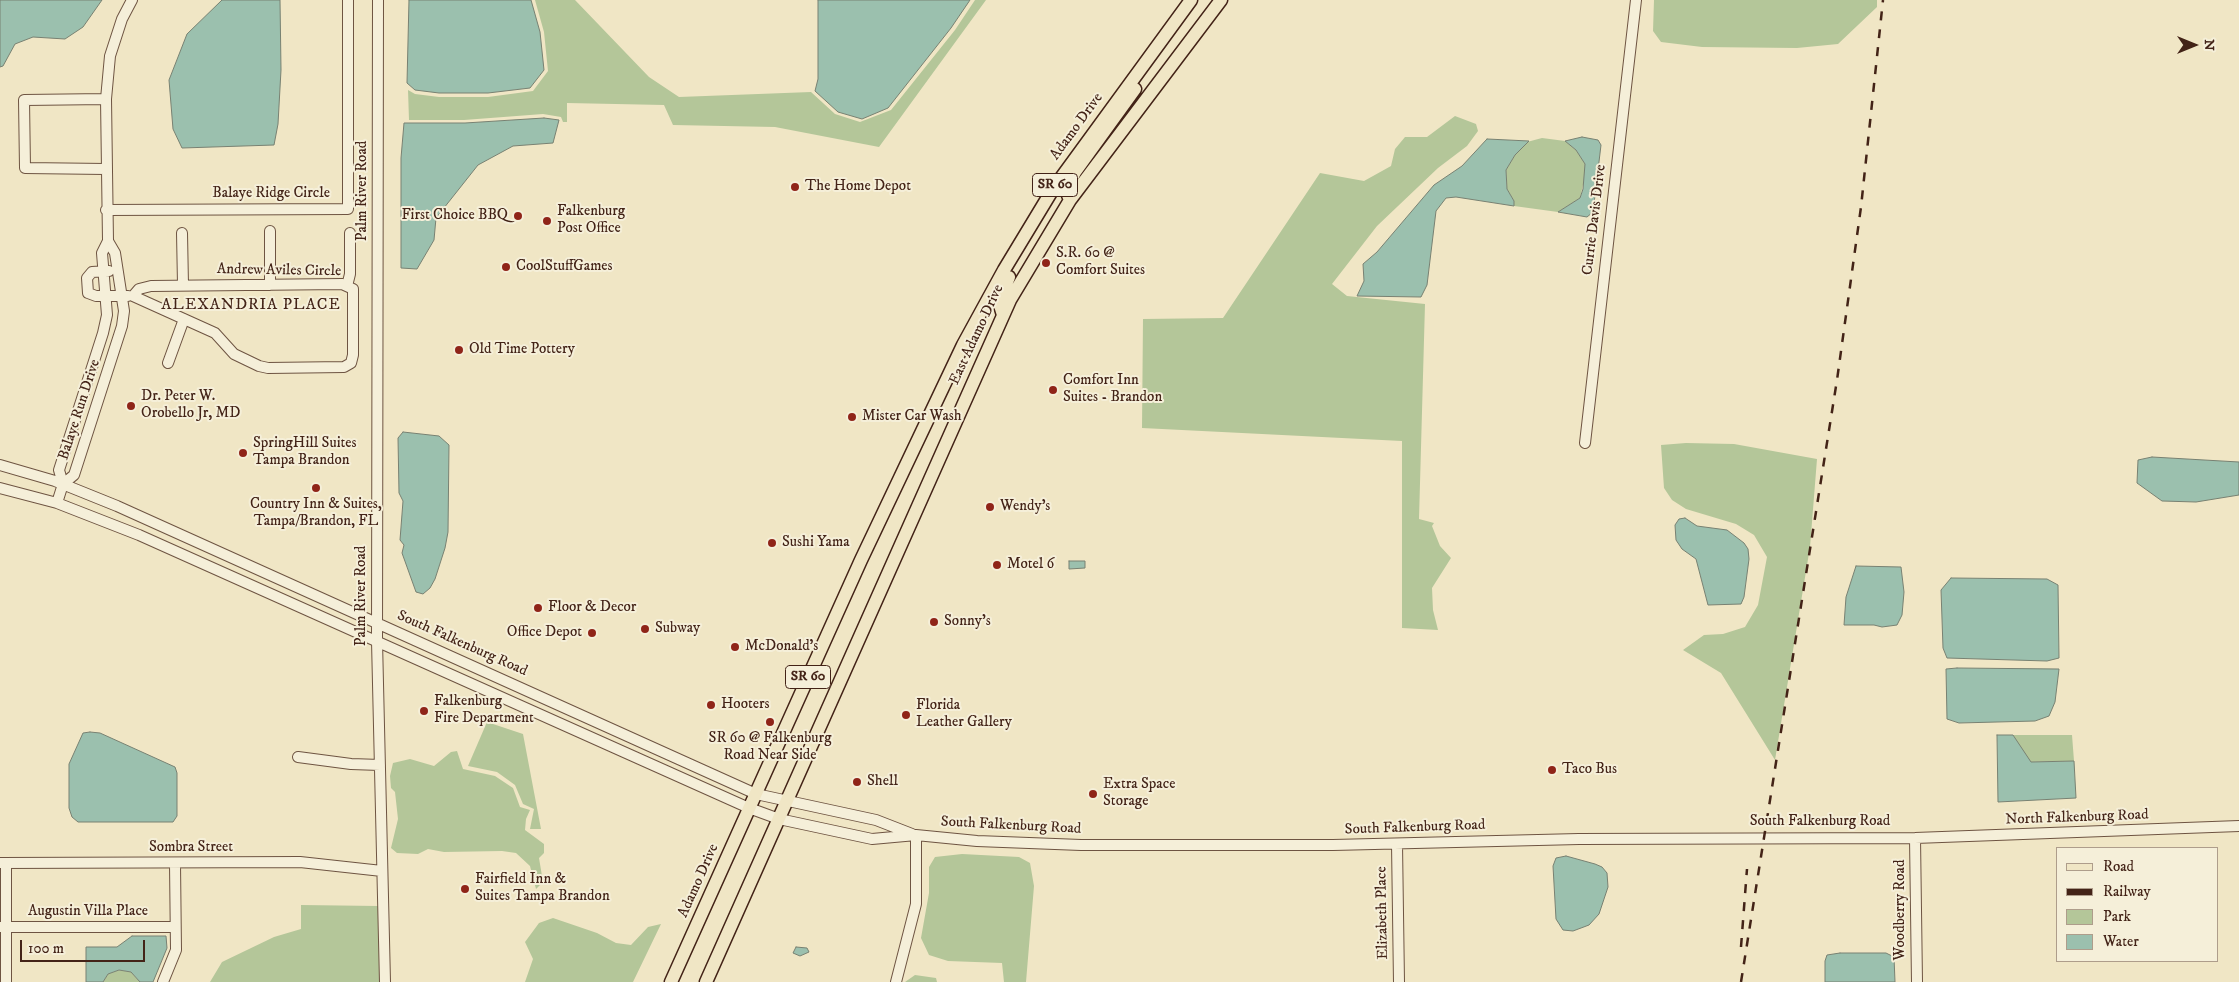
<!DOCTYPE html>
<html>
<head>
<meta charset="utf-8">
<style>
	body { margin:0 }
	#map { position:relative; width:2239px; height:982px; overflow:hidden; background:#f0e6c5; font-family:"IM FELL DW Pica",serif }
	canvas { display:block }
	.legend { position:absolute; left:2056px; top:847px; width:162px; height:115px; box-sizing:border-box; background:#f5efd9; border:1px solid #ae9d8b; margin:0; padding:6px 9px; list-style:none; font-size:15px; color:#432317 }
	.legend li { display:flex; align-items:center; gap:10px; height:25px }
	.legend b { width:25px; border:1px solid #ae9d8b }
	.north { position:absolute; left:2169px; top:20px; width:50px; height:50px; -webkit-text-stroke:4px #f5efd9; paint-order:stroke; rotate:90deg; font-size:14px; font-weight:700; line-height:20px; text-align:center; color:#432317 }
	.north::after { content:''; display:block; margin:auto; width:18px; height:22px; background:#432317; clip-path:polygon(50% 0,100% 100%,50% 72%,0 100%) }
	.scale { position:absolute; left:20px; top:940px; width:125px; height:22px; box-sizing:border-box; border:2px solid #432317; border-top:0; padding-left:6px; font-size:15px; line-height:18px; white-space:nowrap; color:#432317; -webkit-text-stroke:4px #f5efd9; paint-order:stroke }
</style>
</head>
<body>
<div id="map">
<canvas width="2239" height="982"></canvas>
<ul class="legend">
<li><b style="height:6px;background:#f0e6c5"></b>Road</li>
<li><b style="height:6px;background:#432317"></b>Railway</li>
<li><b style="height:14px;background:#b4c699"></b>Park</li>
<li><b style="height:14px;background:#9bc0ae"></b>Water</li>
</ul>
<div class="north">N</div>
<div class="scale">100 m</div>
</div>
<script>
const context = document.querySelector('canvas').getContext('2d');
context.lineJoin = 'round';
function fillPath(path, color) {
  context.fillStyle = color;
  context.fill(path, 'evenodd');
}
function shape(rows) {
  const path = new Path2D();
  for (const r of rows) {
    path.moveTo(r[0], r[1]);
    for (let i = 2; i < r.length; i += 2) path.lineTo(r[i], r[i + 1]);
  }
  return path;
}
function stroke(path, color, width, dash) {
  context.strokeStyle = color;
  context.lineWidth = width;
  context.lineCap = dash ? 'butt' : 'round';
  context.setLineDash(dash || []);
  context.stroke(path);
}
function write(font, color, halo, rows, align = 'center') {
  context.font = font + ' "IM FELL DW Pica",serif';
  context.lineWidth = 4;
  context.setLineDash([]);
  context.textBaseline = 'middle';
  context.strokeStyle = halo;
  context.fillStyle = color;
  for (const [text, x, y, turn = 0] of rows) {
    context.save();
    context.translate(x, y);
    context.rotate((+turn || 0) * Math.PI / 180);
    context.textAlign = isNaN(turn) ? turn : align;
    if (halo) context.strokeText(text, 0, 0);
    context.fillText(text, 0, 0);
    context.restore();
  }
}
fillPath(shape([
	[535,0,575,0,649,77,679,97,811,92,835,114,860,122,891,110,955,30,975,0,986,0,879,147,775,127,673,125,664,105,567,103,567,122,563,122,561,117,543,114,464,120,409,120,408,90,415,94,439,97,488,97,533,91,548,71,544,32],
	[1654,0,1877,0,1877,7,1838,44,1797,48,1702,47,1661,42,1653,31],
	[1455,116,1476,124,1478,131,1467,146,1438,168,1377,226,1332,284,1347,296,1425,304,1419,519,1434,523,1432,526,1440,546,1451,558,1432,588,1433,610,1438,630,1402,628,1402,441,1142,428,1143,319,1223,318,1320,173,1364,181,1391,166,1395,149,1405,137,1427,137],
	[1542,138,1565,141,1576,150,1585,164,1585,176,1580,198,1558,212,1514,206,1514,201,1507,189,1506,170,1515,155,1527,142],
	[1686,443,1734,444,1817,459,1810,547,1775,760,1721,673,1683,650,1704,635,1723,634,1745,627,1758,605,1767,557,1754,535,1736,524,1686,509,1672,500,1664,488,1661,445],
	[487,722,523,734,541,829,530,829,534,809,523,804,515,785,497,772,468,766],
	[2013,735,2072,735,2074,761,2030,762],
	[457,751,463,769,495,776,513,788,520,807,530,810,526,819,525,830,544,844,544,853,539,858,543,882,536,889,530,866,516,853,502,851,444,852,428,849,418,854,397,853,391,848,398,819,395,792,391,788,390,776,393,763,410,759,434,766,451,752],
	[962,854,1019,857,1030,863,1034,886,1026,982,1004,982,1002,963,948,961,929,955,921,938,929,893,929,867,935,857],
	[301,905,378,906,380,982,210,982,222,962,274,937,301,929],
	[553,918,597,933,616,943,631,945,648,927,661,924,633,982,525,982,533,959,525,942,539,923],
	[119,970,131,972,140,982,103,982,108,974],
	[915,975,936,978,937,982,905,982]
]), '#b4c699');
const water = shape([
	[0,0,102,0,83,27,65,39,33,37,15,44,3,66,0,67,0,0],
	[222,0,280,0,281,70,278,124,274,145,182,148,173,129,169,80,187,34,222,0],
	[409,0,531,0,540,32,544,70,530,88,488,93,439,93,415,90,407,83,409,0],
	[818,0,970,0,951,28,888,108,862,119,838,112,815,91,818,79,818,0],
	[544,118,559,120,553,143,513,146,478,165,436,218,434,240,417,269,401,268,401,158,404,123,465,123,544,118],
	[1582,137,1598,140,1601,145,1593,212,1587,217,1558,212,1580,198,1583,189,1585,164,1576,150,1565,141,1582,137],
	[1487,139,1529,141,1515,155,1506,170,1507,189,1514,201,1514,206,1456,197,1446,198,1436,211,1427,285,1421,297,1357,296,1364,281,1363,264,1377,252,1434,185,1462,166,1487,139],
	[403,432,439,436,449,445,448,532,445,548,435,579,430,588,423,594,416,592,402,553,404,545,400,540,403,501,399,493,398,438,403,432],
	[2152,457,2239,462,2239,495,2196,502,2162,501,2137,483,2138,460,2152,457],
	[1685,518,1697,526,1727,530,1744,543,1748,549,1749,559,1744,597,1741,604,1708,605,1696,559,1682,549,1676,540,1675,525,1679,519,1685,518],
	[1069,561,1085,561,1085,568,1069,569,1069,561],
	[1856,566,1901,567,1904,592,1902,615,1897,625,1882,627,1874,625,1844,625,1846,597,1856,566],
	[1951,578,2047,579,2058,585,2059,658,2047,661,1947,658,1943,648,1941,590,1951,578],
	[1957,668,2059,669,2055,702,2049,716,2035,721,1959,723,1947,719,1946,669,1957,668],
	[90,732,100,733,175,767,177,773,177,816,173,822,78,822,72,817,69,808,69,764,83,733,90,732],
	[1997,735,2013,735,2031,762,2074,761,2076,798,1998,802,1997,735],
	[1566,856,1595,864,1602,867,1607,873,1608,887,1599,914,1589,925,1573,931,1563,930,1556,919,1553,866,1556,858,1566,856],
	[132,936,166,936,167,948,153,982,140,982,131,972,119,970,108,974,103,982,86,982,86,947,117,947,132,936],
	[796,947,807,948,809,952,800,956,793,953,796,947],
	[1840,953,1886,953,1894,957,1895,982,1825,982,1825,961,1827,955,1840,953]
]);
fillPath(water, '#9bc0ae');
stroke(water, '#788172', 1);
const minor = shape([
	[378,0,377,641,385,982],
	[106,99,24,100,25,168,106,169],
	[106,210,348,209,348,0],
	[270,231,270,285],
	[182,233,183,285],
	[109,271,92,272,87,278,88,293,96,296,128,296],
	[342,284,353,289,353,355,351,363,344,367,268,368,259,366,234,354,215,333,133,296,139,289,151,286,342,284],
	[347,286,350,274,350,233],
	[168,363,184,319],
	[1585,443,1636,0],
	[0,465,55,481,117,506,756,794,876,820,912,834],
	[63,484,74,475,122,326,124,311,115,253,108,241,106,99,110,56,122,19,132,0],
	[63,484,59,470,103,333,107,315,102,253,108,241],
	[0,488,57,503,139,535,749,808,779,819,872,839,916,835,977,841,1081,845,1333,845,1579,839,1915,838,2239,826],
	[57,503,63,484],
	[298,757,351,764,380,765],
	[1915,838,1917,982],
	[1397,844,1399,982],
	[0,863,300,862,382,871],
	[6,863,6,982],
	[0,927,175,927],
	[163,982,176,950,175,864],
	[896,982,916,904,916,835]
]);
const major = shape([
	[1070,200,1066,190,1075,172,1135,89],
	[1003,315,999,302,1009,277],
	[671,982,861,560,963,345,1004,270,1053,189,1191,0],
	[706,982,1010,300,1070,200,1221,0]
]);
stroke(minor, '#6e5442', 12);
stroke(major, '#432317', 15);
stroke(minor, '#f5efd9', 10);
stroke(major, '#f0e6c5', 12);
stroke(shape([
	[1741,947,1747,869],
	[1741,982,1837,380,1861,207,1883,0]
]), '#432317', 2.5, [9, 9]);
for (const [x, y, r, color] of [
	[795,187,5,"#8f2418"],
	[518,216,5,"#8f2418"],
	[547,221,5,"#8f2418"],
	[1046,263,5,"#8f2418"],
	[506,267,5,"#8f2418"],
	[459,350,5,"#8f2418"],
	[1053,390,5,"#8f2418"],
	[131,406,5,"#8f2418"],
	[852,417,5,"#8f2418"],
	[243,453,5,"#8f2418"],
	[316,488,5,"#8f2418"],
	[990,507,5,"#8f2418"],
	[772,543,5,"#8f2418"],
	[997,565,5,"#8f2418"],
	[538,608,5,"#8f2418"],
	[934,622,5,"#8f2418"],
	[645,629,5,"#8f2418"],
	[592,633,5,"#8f2418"],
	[735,647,5,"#8f2418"],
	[711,705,5,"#8f2418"],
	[424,711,5,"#8f2418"],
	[906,715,5,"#8f2418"],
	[770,722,5,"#8f2418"],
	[1552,770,5,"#8f2418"],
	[857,782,5,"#8f2418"],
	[1093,794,5,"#8f2418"],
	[465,889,5,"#8f2418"]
]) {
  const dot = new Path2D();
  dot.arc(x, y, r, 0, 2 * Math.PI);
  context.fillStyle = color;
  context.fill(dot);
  stroke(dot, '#f5efd9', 2);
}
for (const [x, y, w] of [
	[1055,185,45],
	[808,677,45]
]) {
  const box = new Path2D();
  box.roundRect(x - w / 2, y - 11.5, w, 23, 4);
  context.fillStyle = '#f5efd9';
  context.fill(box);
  stroke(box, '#432317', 1);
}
write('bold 14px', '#432317', null, [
	["SR 60",1055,185],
	["SR 60",808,677]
]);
write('15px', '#432317', '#f5efd9', [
	["Adamo Drive",1077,127,-54],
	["Palm River Road",363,191,-90],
	["Balaye Ridge Circle",271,194],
	["Currie Davis Drive",1595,220,-83],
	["Andrew Aviles Circle",279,271,1],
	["East Adamo Drive",977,335,-65],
	["Balaye Run Drive",80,410,-72],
	["Palm River Road",362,596,-90],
	["South Falkenburg Road",462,644,24],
	["North Falkenburg Road",2077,818,-2],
	["South Falkenburg Road",1820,822],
	["South Falkenburg Road",1011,826,3],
	["South Falkenburg Road",1415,828,-2],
	["Sombra Street",191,848],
	["Adamo Drive",699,881,-66],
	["Woodberry Road",1901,910,-90],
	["Augustin Villa Place",88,912],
	["Elizabeth Place",1383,913,-91]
]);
write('15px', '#432317', '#f5efd9', [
	["The Home Depot",805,187],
	["Falkenburg",557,212],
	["Post Office",557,229],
	["First Choice BBQ",508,216,"right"],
	["S.R. 60 @",1056,254],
	["Comfort Suites",1056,271],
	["CoolStuffGames",516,267],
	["Old Time Pottery",469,350],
	["Comfort Inn",1063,381],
	["Suites - Brandon",1063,398],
	["Dr. Peter W.",141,397],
	["Orobello Jr, MD",141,414],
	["Mister Car Wash",862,417],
	["SpringHill Suites",253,444],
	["Tampa Brandon",253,461],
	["Country Inn & Suites,",316,505,"center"],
	["Tampa/Brandon, FL",316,522,"center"],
	["Wendy's",1000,507],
	["Sushi Yama",782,543],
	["Motel 6",1007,565],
	["Floor & Decor",548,608],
	["Sonny's",944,622],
	["Subway",655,629],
	["Office Depot",582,633,"right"],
	["McDonald's",745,647],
	["Falkenburg",434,702],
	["Fire Department",434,719],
	["Hooters",721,705],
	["Florida",916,706],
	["Leather Gallery",916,723],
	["SR 60 @ Falkenburg",770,739,"center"],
	["Road Near Side",770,756,"center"],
	["Taco Bus",1562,770],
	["Shell",867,782],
	["Extra Space",1103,785],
	["Storage",1103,802],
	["Fairfield Inn &",475,880],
	["Suites Tampa Brandon",475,897]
], 'left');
context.letterSpacing = '1px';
write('16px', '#432317', '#f5efd9', [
	["ALEXANDRIA PLACE",251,306]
]);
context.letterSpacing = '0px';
</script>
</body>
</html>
